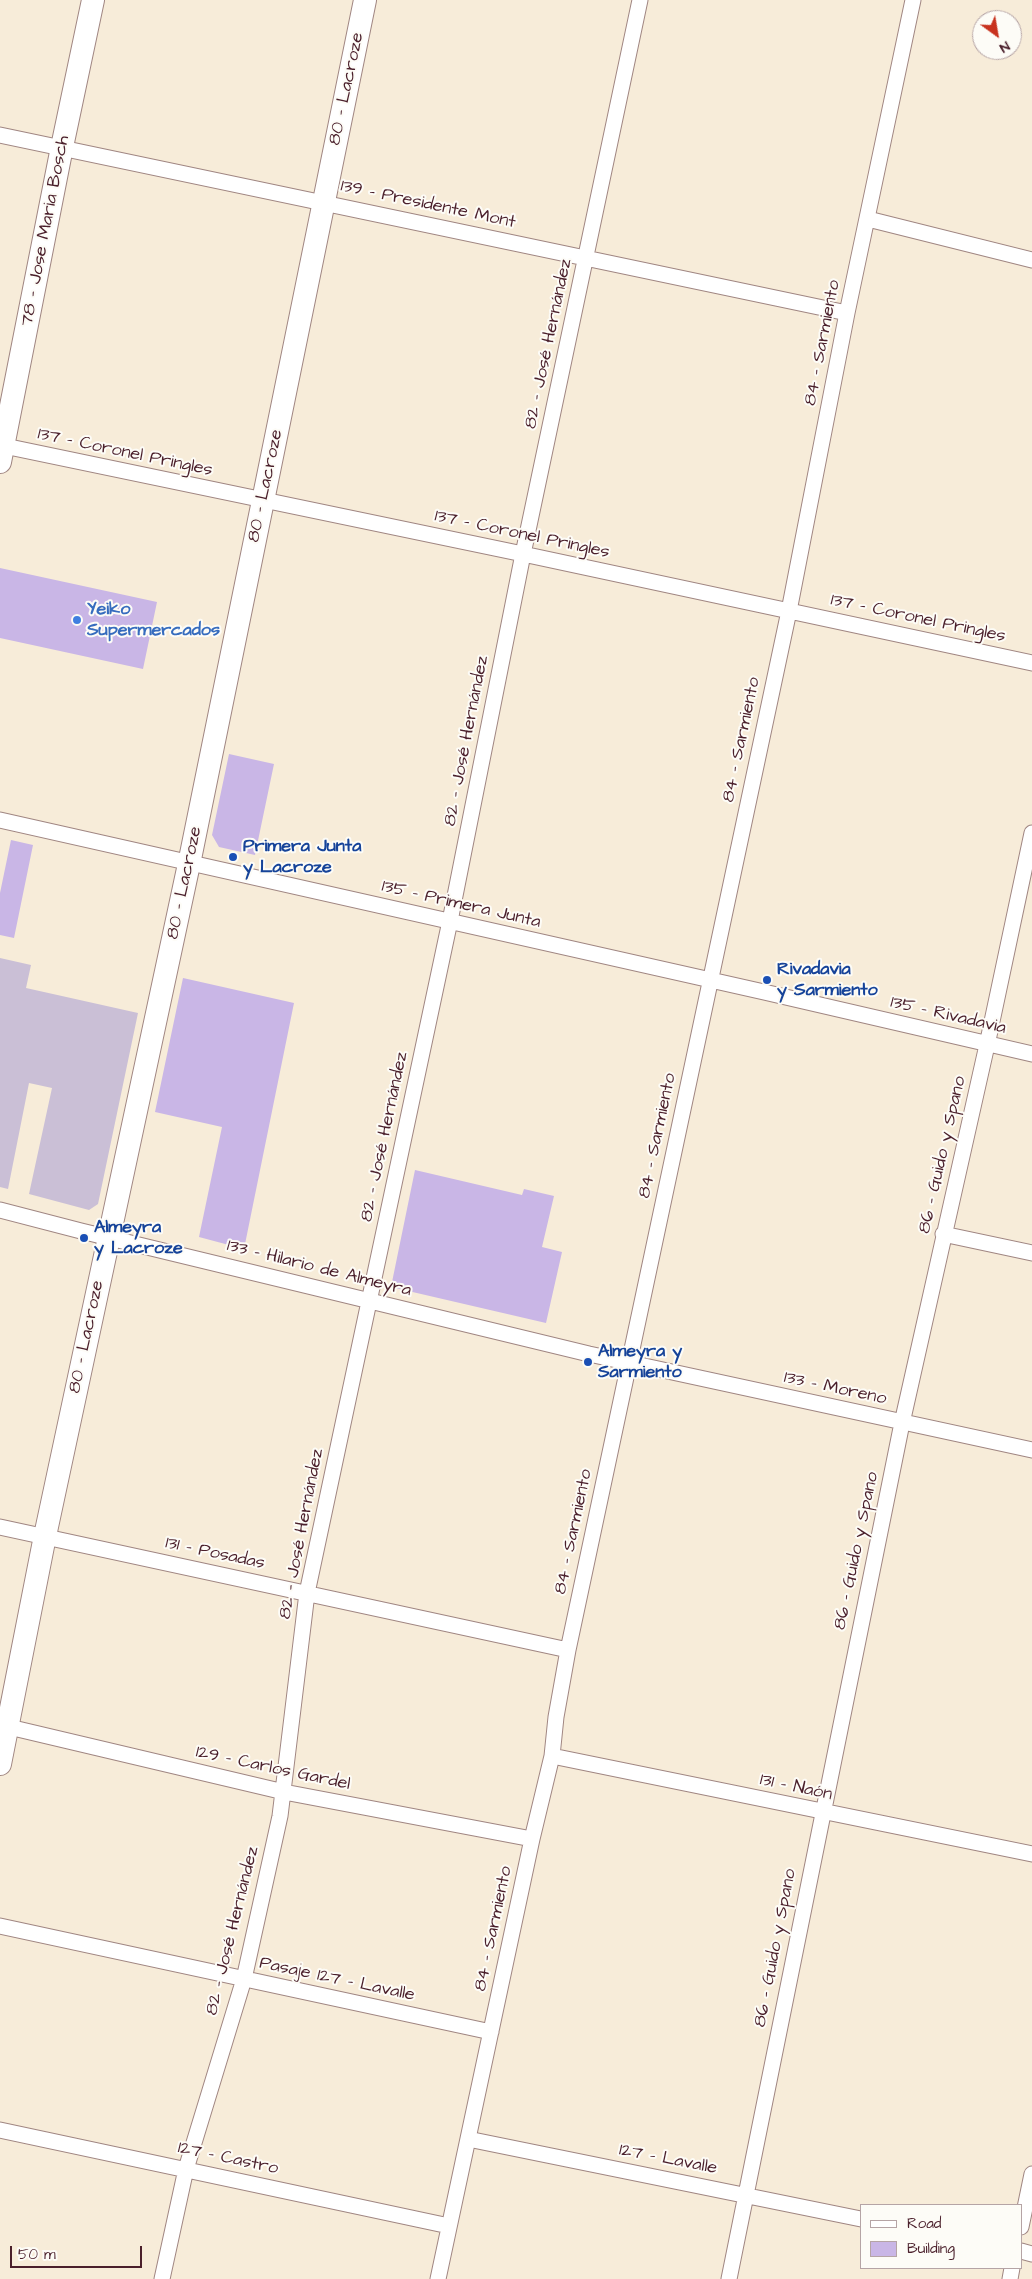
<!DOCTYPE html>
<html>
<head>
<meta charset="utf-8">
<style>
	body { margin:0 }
	#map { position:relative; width:1032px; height:2279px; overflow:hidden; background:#f7ecd9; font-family:"Architects Daughter",sans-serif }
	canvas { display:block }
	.legend { position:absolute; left:860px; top:2204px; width:162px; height:65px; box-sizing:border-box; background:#fdfcf7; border:1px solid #b5a4a5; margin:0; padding:6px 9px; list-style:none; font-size:15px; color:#4a1f2b }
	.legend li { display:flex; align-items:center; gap:10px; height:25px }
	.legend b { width:25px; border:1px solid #b5a4a5 }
	.north { position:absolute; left:972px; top:10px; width:50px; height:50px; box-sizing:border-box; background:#fdfcf7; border:1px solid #b5a4a5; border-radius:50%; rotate:148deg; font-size:14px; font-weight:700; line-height:20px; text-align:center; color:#4a1f2b }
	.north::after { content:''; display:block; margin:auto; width:18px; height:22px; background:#c8321e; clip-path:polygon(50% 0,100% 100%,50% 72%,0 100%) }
	.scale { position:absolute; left:10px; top:2246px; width:132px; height:22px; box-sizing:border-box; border:2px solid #4a1f2b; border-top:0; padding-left:6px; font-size:15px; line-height:18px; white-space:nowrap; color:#4a1f2b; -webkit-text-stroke:4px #fdfcf7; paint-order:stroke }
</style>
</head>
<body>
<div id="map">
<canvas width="1032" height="2279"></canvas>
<ul class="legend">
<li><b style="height:6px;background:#fff"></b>Road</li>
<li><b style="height:14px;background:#c9b6e6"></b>Building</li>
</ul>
<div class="north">N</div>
<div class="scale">50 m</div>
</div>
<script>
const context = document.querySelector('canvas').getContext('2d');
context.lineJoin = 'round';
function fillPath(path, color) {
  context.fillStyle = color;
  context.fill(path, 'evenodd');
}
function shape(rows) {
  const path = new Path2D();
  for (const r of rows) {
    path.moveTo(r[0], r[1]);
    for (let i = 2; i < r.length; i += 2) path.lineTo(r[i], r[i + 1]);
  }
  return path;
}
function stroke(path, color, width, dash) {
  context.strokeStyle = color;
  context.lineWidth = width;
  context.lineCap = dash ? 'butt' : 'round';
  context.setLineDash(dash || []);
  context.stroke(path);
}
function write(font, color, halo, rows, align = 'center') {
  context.font = font + ' "Architects Daughter",sans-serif';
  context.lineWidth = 4;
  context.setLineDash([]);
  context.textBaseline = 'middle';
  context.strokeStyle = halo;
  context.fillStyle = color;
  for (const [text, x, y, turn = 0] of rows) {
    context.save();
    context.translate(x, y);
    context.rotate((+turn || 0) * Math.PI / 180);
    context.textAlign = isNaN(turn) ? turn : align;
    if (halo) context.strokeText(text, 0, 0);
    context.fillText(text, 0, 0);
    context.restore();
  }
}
fillPath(shape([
	[0,958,31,965,26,988,138,1013,98,1204,89,1210,29,1194,52,1088,29,1083,8,1189,0,1187]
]), '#cabfd6');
fillPath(shape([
	[0,568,157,602,143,669,0,638],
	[229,754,274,764,255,855,219,847,212,835],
	[11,840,33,845,14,938,0,935,0,893],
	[183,978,294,1003,244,1249,199,1237,222,1127,155,1112],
	[415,1170,522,1195,524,1189,554,1196,542,1247,562,1252,546,1323,391,1287]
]), '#c9b6e6');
const street = shape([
	[0,135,847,313],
	[868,219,1032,260],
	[0,445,523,554,1032,663],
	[0,820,764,992,1032,1054],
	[0,1210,81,1231,589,1354,1032,1450],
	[943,1234,1032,1253],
	[0,1527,568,1650],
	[9,1727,284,1792,532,1839],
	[552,1756,1032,1854],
	[0,1926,491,2032],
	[0,2130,449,2226],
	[468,2139,861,2219],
	[1021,2227,1032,2174],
	[1021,2251,1032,2254],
	[162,2279,186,2169,244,1979,280,1816,307,1593,450,921,523,554,640,0],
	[438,2279,532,1839,552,1756,556,1717,568,1650,789,611,847,313,913,0],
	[729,2279,902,1423,987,1045,1032,833],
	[1010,2279,1012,2268]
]);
const secondary = shape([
	[0,462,62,147,93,0],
	[0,1764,45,1536,189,864,365,0]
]);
stroke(street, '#a08682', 17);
stroke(secondary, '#a08682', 24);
stroke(street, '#fff', 15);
stroke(secondary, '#fff', 22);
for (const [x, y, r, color] of [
	[77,620,5,"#3f7fe0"],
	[233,857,5,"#1a4fb4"],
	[767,980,5,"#1a4fb4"],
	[84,1238,5,"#1a4fb4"],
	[588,1362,5,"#1a4fb4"]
]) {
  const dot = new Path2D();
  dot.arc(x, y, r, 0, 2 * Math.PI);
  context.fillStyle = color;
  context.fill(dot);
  stroke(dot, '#fdfcf7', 2);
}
write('18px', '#4a1f2b', '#fdfcf7', [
	["80 - Lacroze",347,89,-78],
	["139 - Presidente Mont",428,205,12],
	["78 - Jose Maria Bosch",46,231,-79],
	["84 - Sarmiento",823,343,-79],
	["82 - José Hernández",549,344,-78],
	["137 - Coronel Pringles",125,453,12],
	["80 - Lacroze",266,486,-78],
	["137 - Coronel Pringles",522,535,12],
	["137 - Coronel Pringles",918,619,12],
	["84 - Sarmiento",742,740,-78],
	["82 - José Hernández",467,741,-79],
	["80 - Lacroze",185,883,-78],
	["135 - Primera Junta",461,905,13],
	["135 - Rivadavia",948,1016,13],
	["84 - Sarmiento",658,1136,-78],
	["82 - José Hernández",385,1137,-78],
	["86 - Guido y Spano",943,1155,-77],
	["133 - Hilario de Almeyra",319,1269,14],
	["80 - Lacroze",87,1337,-78],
	["133 - Moreno",835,1389,12],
	["84 - Sarmiento",574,1532,-78],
	["82 - José Hernández",302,1534,-79],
	["86 - Guido y Spano",857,1551,-78],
	["131 - Posadas",215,1554,12],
	["129 - Carlos Gardel",273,1769,12],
	["131 - Naón",796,1788,12],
	["84 - Sarmiento",494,1929,-78],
	["82 - José Hernández",233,1931,-76],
	["86 - Guido y Spano",776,1948,-79],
	["Pasaje 127 - Lavalle",337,1980,12],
	["127 - Castro",228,2159,12],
	["127 - Lavalle",668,2160,11]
]);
write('bold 18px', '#366cbe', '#fdfcf7', [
	["Yeiko",87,610],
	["Supermercados",87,631]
], 'left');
write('bold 18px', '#164399', '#fdfcf7', [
	["Primera Junta",243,847],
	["y Lacroze",243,868],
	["Rivadavia",777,970],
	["y Sarmiento",777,991],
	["Almeyra",94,1228],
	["y Lacroze",94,1249],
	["Almeyra y",598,1352],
	["Sarmiento",598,1373]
], 'left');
</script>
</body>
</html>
